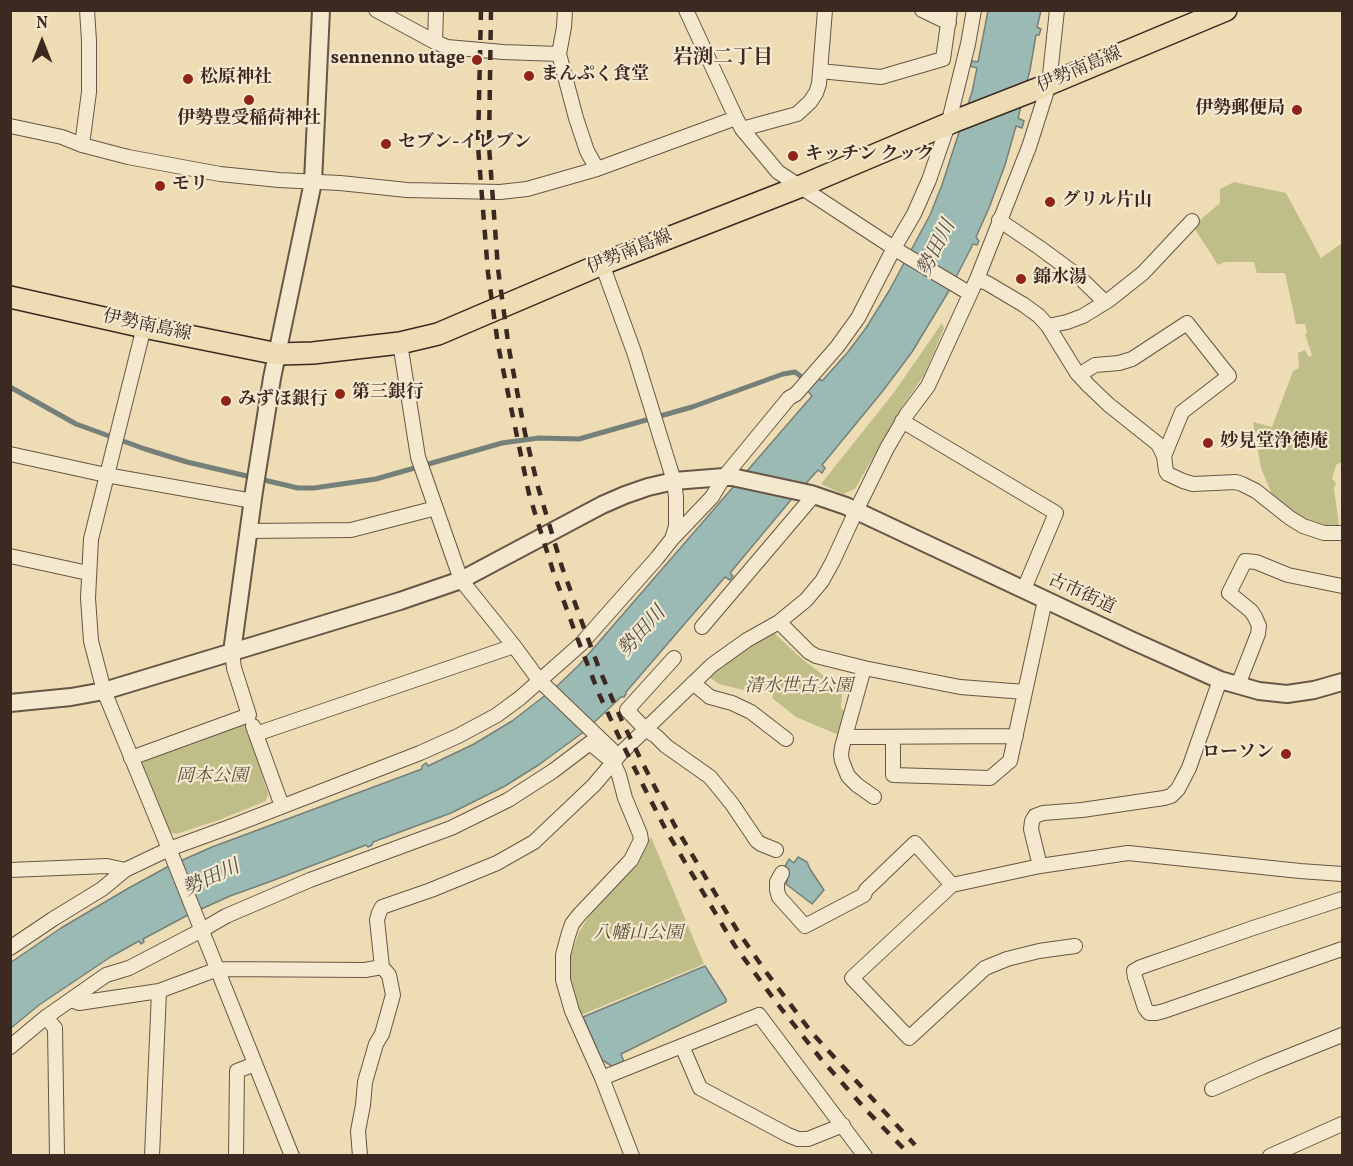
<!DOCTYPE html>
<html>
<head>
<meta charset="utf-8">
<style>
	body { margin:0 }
	#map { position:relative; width:1353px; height:1166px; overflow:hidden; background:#eedcb4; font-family:Vollkorn,serif }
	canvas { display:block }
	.frame { position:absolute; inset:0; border:12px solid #3c2a22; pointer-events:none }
	.north { position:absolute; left:12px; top:12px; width:60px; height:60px; -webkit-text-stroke:4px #f4e8ce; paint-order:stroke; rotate:0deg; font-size:16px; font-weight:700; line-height:24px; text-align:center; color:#3c2a22 }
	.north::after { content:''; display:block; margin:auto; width:21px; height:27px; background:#3c2a22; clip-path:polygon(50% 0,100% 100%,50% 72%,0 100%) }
</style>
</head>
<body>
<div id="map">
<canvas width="1353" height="1166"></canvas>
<div class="frame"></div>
<div class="north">N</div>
</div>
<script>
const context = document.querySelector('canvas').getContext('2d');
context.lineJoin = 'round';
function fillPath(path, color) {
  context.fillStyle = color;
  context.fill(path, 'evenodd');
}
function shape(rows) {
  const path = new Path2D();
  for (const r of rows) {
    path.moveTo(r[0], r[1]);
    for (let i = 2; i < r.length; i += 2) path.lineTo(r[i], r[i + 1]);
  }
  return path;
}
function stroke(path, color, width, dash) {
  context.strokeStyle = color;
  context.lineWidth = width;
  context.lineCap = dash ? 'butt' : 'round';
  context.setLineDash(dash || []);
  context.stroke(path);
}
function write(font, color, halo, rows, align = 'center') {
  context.font = font + ' Vollkorn,"Noto Serif JP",serif';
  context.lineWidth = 4.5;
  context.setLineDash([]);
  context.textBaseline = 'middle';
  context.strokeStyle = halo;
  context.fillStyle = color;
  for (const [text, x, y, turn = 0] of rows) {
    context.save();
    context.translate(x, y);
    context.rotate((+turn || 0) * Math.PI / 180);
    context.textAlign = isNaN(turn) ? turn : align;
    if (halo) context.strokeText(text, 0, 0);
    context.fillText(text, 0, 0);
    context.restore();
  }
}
fillPath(shape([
	[1234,182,1286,193,1321,258,1342,243,1342,462,1336,465,1332,479,1336,483,1334,488,1339,526,1323,526,1303,522,1273,497,1261,468,1253,422,1272,427,1293,371,1299,368,1298,353,1305,350,1309,357,1312,355,1305,334,1307,333,1305,324,1296,324,1285,273,1257,273,1254,262,1225,262,1218,265,1193,226,1220,203,1220,189],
	[942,323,944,328,935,350,924,375,900,410,855,489,843,494,821,484,895,391],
	[772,631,802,659,818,671,842,694,841,708,847,714,841,736,796,717,772,698,774,692,754,682,743,690,719,684,709,677,724,663],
	[239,723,247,726,268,794,266,801,219,820,176,834,167,831,141,764,144,759],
	[651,837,704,964,581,1015,570,979,571,955,579,932,591,913,636,865]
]), '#c0be88');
const water = shape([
	[988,11,1041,11,1037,27,1041,29,1039,35,1036,35,1030,70,1018,118,1024,121,1022,128,1016,126,1005,165,989,208,976,237,979,241,977,245,973,244,950,289,912,352,882,392,822,465,825,468,822,473,818,470,790,501,730,573,733,576,730,580,725,577,626,692,626,694,624,697,621,697,585,731,540,764,505,786,451,813,373,842,372,845,368,847,366,845,269,882,230,896,188,915,143,939,144,942,141,944,139,941,112,956,39,1005,11,1028,10,963,61,928,127,889,169,866,212,847,422,769,422,766,426,763,428,766,474,744,512,721,556,687,579,665,812,396,807,390,817,378,822,381,848,352,866,328,889,291,930,215,942,185,972,92,977,68,970,66,972,61,978,62,988,11],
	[798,857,807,862,810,869,824,890,812,904,786,884,789,873,784,868,789,859,794,863,798,857],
	[705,966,726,999,726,1002,621,1054,624,1062,612,1066,602,1060,583,1017,705,966]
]);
fillPath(water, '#9bbab4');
stroke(water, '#75807a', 1.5);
stroke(shape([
	[10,387,76,424,145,449,187,462,298,488,314,488,376,479,502,443,539,438,579,439,692,407,783,374,795,372,807,381]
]), '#75807a', 5);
const minor = shape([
	[376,10,435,42,447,47,503,52,559,54,576,118,587,151,597,169],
	[686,10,736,118,742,129,778,172,900,252,969,293],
	[922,10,949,23],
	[435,42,436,10],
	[559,54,564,27,565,10],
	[820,71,881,77,943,59,950,10],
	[10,126,62,137,82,145,128,157,220,174,279,180,340,183,407,190,500,192,527,189,597,169,736,118],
	[742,129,797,114,810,102,816,93,819,84,825,10],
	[82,145,89,92,89,41,87,10],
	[999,220,1040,248,1078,276,1105,302],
	[977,279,987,283,1024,305,1039,316,1048,326,1077,373,1088,385,1109,405,1158,444,1164,456,1166,471,1168,474,1183,481,1193,484,1236,482,1242,484,1256,491,1290,518,1303,526,1324,533,1342,533],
	[1048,326,1067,322,1083,316,1109,300,1143,273,1192,221],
	[144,327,91,539,88,598,91,641,104,691,172,856,292,1156],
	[400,343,418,457,461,580,514,646,539,680,612,750,613,762,619,775,625,798,640,834,641,840,631,860,579,915,572,924,568,936,563,955,563,980,572,1011,602,1078],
	[1079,375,1095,365,1119,363,1132,359,1187,323,1229,376,1182,412,1164,456],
	[902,421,1056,513,1024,589],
	[10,454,106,475,253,501],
	[248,531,351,530,436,508],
	[673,538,712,497,724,477,789,398,796,394,837,347,858,318,894,248,914,214,929,180,948,125,968,44,974,10],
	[10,556,88,573],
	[779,622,809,652,816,656,864,668,960,687,1025,692],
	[702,627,814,495],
	[674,658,627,710,646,730,656,736,666,746,710,777,732,804,757,841,761,844,776,850],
	[864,668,842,747,841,755,842,761,848,776,857,785,874,797],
	[693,683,710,697,732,703,751,712,786,739],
	[1238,685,1258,634,1259,626,1255,617,1251,611,1229,593,1245,561,1256,562,1288,575,1342,586],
	[253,726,282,806],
	[256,734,514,646],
	[845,737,1016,736],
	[893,737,893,775,990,778,1010,761,1045,600],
	[131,758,249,715,234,668,232,652],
	[1040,866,1031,829,1032,821,1035,816,1043,813,1082,810,1164,798,1171,796,1178,789,1189,768,1220,680],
	[10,870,107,866,125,870,169,849,232,826,420,753,458,736,497,715,520,698,581,644,657,558,672,539,676,526,676,497,674,481,634,352,602,264],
	[782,873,777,882,777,890,779,897,805,926,864,895,866,890,915,843,952,885],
	[1342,899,1253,928,1141,967,1134,971,1135,977,1145,1008,1149,1013,1156,1013,1164,1011,1342,949],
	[1075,946,1039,951,1007,959,985,968,909,1038,852,978,952,885,1040,866,1128,853,1300,871,1342,874],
	[10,948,53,919,102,889,125,870],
	[71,1000,79,1003,159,991,218,969,365,970,382,967,377,920,379,913,382,907,431,890,497,863,534,842,594,785,621,753,712,665,747,640,779,622,806,600,822,581,833,561,856,511,887,448,907,414,928,386,977,279,1029,147,1049,84,1057,10],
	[46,1017,55,1028,57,1156],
	[682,1046,700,1088,788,1135,798,1139,808,1139,843,1125],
	[10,1047,46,1017,106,975,129,968,202,930,226,916,310,880,451,828,508,800,553,771,590,743,607,757],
	[1212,1089,1262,1067,1342,1035],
	[152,1156,159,991],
	[236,1156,237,1071,255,1064],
	[360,1156,358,1131,363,1105,365,1082,376,1044,382,1034,393,995,389,975,382,967],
	[632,1156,602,1078,759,1015,865,1156],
	[1270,1156,1342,1124]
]);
const tertiary = shape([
	[232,652,254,491,272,378,313,182,321,10],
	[10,703,71,697,104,691,400,601,461,580,602,505,625,495,648,487,674,481,724,477,732,477,811,494,846,506,1133,641,1220,680,1259,691,1287,694,1314,690,1342,682]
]);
const primary = shape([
	[10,297,144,327,278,354,313,353,400,343,438,334,602,264,799,187,955,121,1037,89,1226,10]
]);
stroke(minor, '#685646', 16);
stroke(tertiary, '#685646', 20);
stroke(primary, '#3c2a22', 24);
stroke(minor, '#f4e8ce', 14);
stroke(tertiary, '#f4e8ce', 16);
stroke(primary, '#eedcb4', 21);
stroke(shape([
	[481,10,478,146,488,273,498,345,529,494,554,574,575,632,599,694,620,739,647,793,667,832,735,946,776,1002,821,1059,868,1112,908,1153],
	[491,10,489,146,498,269,509,349,525,433,538,487,562,567,584,628,600,671,622,721,643,764,675,826,737,930,766,972,812,1033,915,1145]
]), '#3c2a22', 4.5, [10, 10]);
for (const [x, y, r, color] of [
	[477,60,6,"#8f2418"],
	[529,76,6,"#8f2418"],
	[188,79,6,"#8f2418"],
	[249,100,6,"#8f2418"],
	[1297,110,6,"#8f2418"],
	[386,144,6,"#8f2418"],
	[793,156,6,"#8f2418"],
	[160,186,6,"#8f2418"],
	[1050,202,6,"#8f2418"],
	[1021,279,6,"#8f2418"],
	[340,394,6,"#8f2418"],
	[226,401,6,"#8f2418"],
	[1208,443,6,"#8f2418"],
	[1286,754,6,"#8f2418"]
]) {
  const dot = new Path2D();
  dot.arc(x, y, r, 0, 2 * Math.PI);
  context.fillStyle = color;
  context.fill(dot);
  stroke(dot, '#f4e8ce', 2);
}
write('bold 18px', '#3c2a22', '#f4e8ce', [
	["sennenno utage",465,60,"right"],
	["まんぷく食堂",541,76],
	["松原神社",200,79],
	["伊勢郵便局",1285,110,"right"],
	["伊勢豊受稲荷神社",249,120,"center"],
	["セブン-イレブン",398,144],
	["キッチン クック",805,156],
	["モリ",172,186],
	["グリル片山",1062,202],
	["錦水湯",1033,279],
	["第三銀行",352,394],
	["みずほ銀行",238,401],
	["妙見堂浄徳庵",1220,443],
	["ローソン",1274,754,"right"]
], 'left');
write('18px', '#3c2a22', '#f4e8ce', [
	["伊勢南島線",1080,71,-23],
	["伊勢南島線",630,253,-22],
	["伊勢南島線",147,327,12],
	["古市街道",1081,595,25]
]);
write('italic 18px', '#5d4f3c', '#f4e8ce', [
	["清水世古公園",799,688],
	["岡本公園",212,778],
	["八幡山公園",638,935]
]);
write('bold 20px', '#3c2a22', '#f4e8ce', [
	["岩渕二丁目",723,59]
]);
write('italic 20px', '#544e46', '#f4e8ce', [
	["勢田川",938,249,-63],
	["勢田川",643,633,-48],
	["勢田川",212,880,-25]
]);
</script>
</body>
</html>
